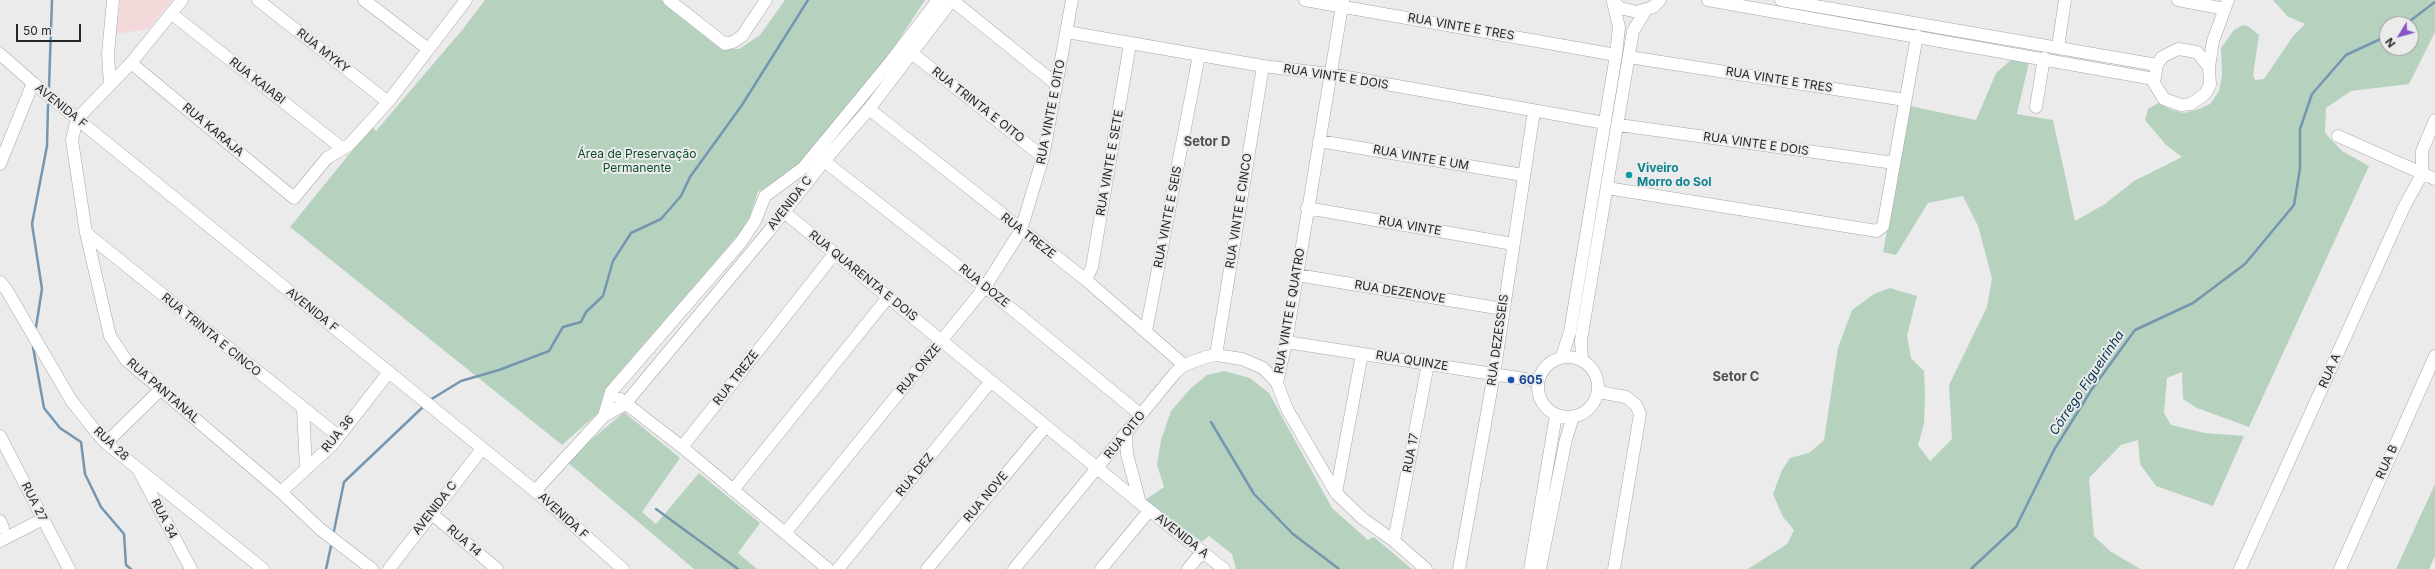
<!DOCTYPE html>
<html>
<head>
<meta charset="utf-8">
<style>
	body { margin:0 }
	#map { position:relative; width:2435px; height:569px; overflow:hidden; background:#ebebec; font-family:Inter,sans-serif }
	canvas { display:block }
	.north { position:absolute; left:2379px; top:16px; width:40px; height:40px; box-sizing:border-box; background:#ebebec; border:1px solid #9c9c9d; border-radius:50%; rotate:233deg; font-size:11px; font-weight:700; line-height:16px; text-align:center; color:#262626 }
	.north::after { content:''; display:block; margin:auto; width:14px; height:18px; background:#8a51c8; clip-path:polygon(50% 0,100% 100%,50% 72%,0 100%) }
	.scale { position:absolute; left:16px; top:24px; width:65px; height:18px; box-sizing:border-box; border:2px solid #262626; border-top:0; padding-left:5px; font-size:12px; line-height:14px; white-space:nowrap; color:#262626; -webkit-text-stroke:3px #ebebec; paint-order:stroke }
</style>
</head>
<body>
<div id="map">
<canvas width="2435" height="569"></canvas>
<div class="north">N</div>
<div class="scale">50 m</div>
</div>
<script>
const context = document.querySelector('canvas').getContext('2d');
context.lineJoin = 'round';
function fillPath(path, color) {
  context.fillStyle = color;
  context.fill(path, 'evenodd');
}
function shape(rows) {
  const path = new Path2D();
  for (const r of rows) {
    if (r.length === 3) {
      path.moveTo(r[0] + r[2], r[1]);
      path.arc(r[0], r[1], r[2], 0, 2 * Math.PI);
      continue;
    }
    path.moveTo(r[0], r[1]);
    for (let i = 2; i < r.length; i += 2) path.lineTo(r[i], r[i + 1]);
  }
  return path;
}
function stroke(path, color, width, dash) {
  context.strokeStyle = color;
  context.lineWidth = width;
  context.lineCap = dash ? 'butt' : 'round';
  context.setLineDash(dash || []);
  context.stroke(path);
}
function write(font, color, halo, rows, align = 'center') {
  context.font = font + ' Inter,sans-serif';
  context.lineWidth = 4;
  context.setLineDash([]);
  context.textBaseline = 'middle';
  context.strokeStyle = halo;
  context.fillStyle = color;
  for (const [text, x, y, turn = 0] of rows) {
    context.save();
    context.translate(x, y);
    context.rotate((+turn || 0) * Math.PI / 180);
    context.textAlign = isNaN(turn) ? turn : align;
    if (halo) context.strokeText(text, 0, 0);
    context.fillText(text, 0, 0);
    context.restore();
  }
}
fillPath(shape([
	[121,0,172,0,149,29,115,34]
]), '#f4d9db');
fillPath(shape([
	[485,0,661,0,721,49,739,49,760,35,785,0,925,0,887,58,794,170,758,192,747,225,607,387,598,413,562,445,290,227,372,126,376,131,463,29],
	[2273,0,2435,0,2435,32,2409,84,2351,91,2326,108,2325,133,2342,151,2369,166,2249,427,2197,408,2183,399,2182,372,2167,378,2164,413,2171,425,2205,433,2244,436,2213,506,2156,486,2140,464,2138,440,2121,445,2089,478,2094,536,2110,551,2140,569,1748,569,1787,544,1794,530,1783,517,1773,494,1782,470,1790,458,1809,453,1824,440,1838,348,1852,310,1874,294,1890,288,1917,296,1907,336,1911,358,1924,371,1925,396,1924,424,1918,445,1930,461,1952,439,1949,385,1987,307,1992,278,1978,226,1963,196,1928,203,1896,255,1883,252,1910,106,1976,120,1996,73,2012,59,2029,62,2017,114,2053,120,2075,221,2105,204,2134,181,2182,157,2166,145,2145,120,2148,109,2158,103,2172,110,2184,113,2199,109,2210,104,2219,91,2222,76,2221,48,2234,30,2243,25,2249,27,2259,35,2253,75,2255,80,2264,79,2293,36,2305,24,2287,16],
	[2387,24,2411,24,2411,48,2387,48],
	[1224,371,1250,378,1269,393,1332,508,1368,540,1374,537,1412,569,1236,569,1232,554,1209,536,1202,542,1145,500,1164,487,1157,465,1161,440,1171,411,1190,389,1207,375],
	[624,412,680,458,642,512,656,524,699,473,760,523,738,553,757,569,694,569,566,461],
	[2435,484,2435,556,2429,569,2396,569]
]), '#b6d2bf');
stroke(shape([
	[2406,24,2435,2],
	[49,87,52,0],
	[36,327,42,289,32,224,47,146,48,105],
	[33,347,44,408,60,428,81,442,85,474,101,507,124,534,126,565,131,569],
	[430,400,461,381,499,370,549,351,563,327,581,322,586,312,603,296,613,261,631,233,661,219,681,196,690,177,742,105,808,0],
	[1211,422,1254,494,1293,534,1339,569],
	[656,509,738,569],
	[334,531,344,482,425,405],
	[326,569,331,546],
	[1971,569,2016,527,2054,450,2092,389,2135,330,2193,303,2245,264,2294,205,2300,168,2300,129,2312,94,2346,55,2387,36]
]), '#7496b0', 2.5);
const minor = shape([
	[182,0,131,63,77,119,72,140,86,233,110,336,126,360,281,492,320,529,372,569],
	[258,0,388,102],
	[364,0,428,49],
	[669,0,725,44,733,42,742,36,766,0],
	[1305,0,1616,55],
	[1343,0,1286,342,1277,383,1287,409,1336,493,1362,518,1394,541,1426,569],
	[1708,0,2154,79],
	[1781,0,2157,65],
	[2178,0,2225,9],
	[1613,1,1620,8,1637,12,1653,7,1660,0],
	[172,14,343,149],
	[1067,32,1263,66,1330,74,1605,123],
	[2058,47,2065,0],
	[0,54,33,83,535,491,623,569],
	[913,54,1043,157],
	[1629,57,1905,100],
	[131,63,294,198,327,158,349,145,388,102,466,0],
	[2209,67,2197,52,2178,49,2162,57,2157,65,2154,83,2164,99,2181,105,2191,104,2205,94,2210,85,2209,67,2213,41,2228,0],
	[110,85,108,54,113,0],
	[2036,107,2044,58],
	[869,109,1086,280,1184,365],
	[1619,125,1894,163],
	[2338,136,2435,179],
	[1319,141,1523,175],
	[824,161,985,287,1141,415],
	[0,164,33,83],
	[1607,188,1877,231,1883,226,1917,36],
	[1307,208,1513,244],
	[784,212,1140,503,1224,569],
	[86,233,337,435],
	[1297,275,1503,309],
	[1086,280,1092,267,1130,44],
	[0,282,6,289,71,400,96,432,106,443,263,569],
	[1146,331,1199,55],
	[1286,342,1538,381],
	[1216,355,1263,66],
	[1562,356,1570,332,1616,55,1619,27,1613,2],
	[1568,387,30],
	[1582,359,1581,340,1633,31,1646,10],
	[1599,392,1626,397,1636,405,1640,414,1614,569],
	[620,399,682,447,828,569],
	[303,408,306,469],
	[604,416,611,392,741,242,755,221,765,196,803,168,892,60,938,0],
	[1126,434,1127,454,1140,503],
	[0,436,69,569],
	[106,443,161,389],
	[682,447,835,253],
	[140,473,191,569],
	[733,490,889,296],
	[535,491,604,416,625,404,769,231,824,161,869,109,952,0,1056,84],
	[281,492,332,445,389,372],
	[1336,493,1362,354],
	[431,513,497,569],
	[0,521,3,528],
	[785,533,985,287,1021,230,1043,157,1072,0],
	[0,541,43,519],
	[1394,541,1428,364],
	[389,569,482,449],
	[838,569,991,381],
	[927,569,1046,426],
	[1014,569,1175,373,1184,365,1206,357,1216,355,1242,359,1263,368,1277,383],
	[1101,569,1149,511],
	[1188,569,1202,552],
	[1459,569,1494,374,1534,111],
	[1530,569,1556,415],
	[1540,569,1566,439,1573,417],
	[2240,569,2404,207,2422,174,2422,151,2435,120],
	[2340,569,2435,356]
]);
stroke(minor, '#a6a6a8', 13);
stroke(minor, '#fff', 12);
for (const [x, y, r, color] of [
	[1629,175,4,"#0f9aa8"],
	[1511,380,4,"#1a4fb4"]
]) {
  const dot = new Path2D();
  dot.arc(x, y, r, 0, 2 * Math.PI);
  context.fillStyle = color;
  context.fill(dot);
  stroke(dot, '#ebebec', 1.5);
}
write('12px', '#262626', '#ebebec', [
	["RUA VINTE E TRES",1461,27,10],
	["RUA MYKY",323,51,38],
	["RUA VINTE E DOIS",1336,77,9],
	["RUA VINTE E TRES",1779,80,9],
	["RUA KAIABI",257,81,38],
	["RUA TRINTA E OITO",978,105,38],
	["AVENIDA F",61,106,39],
	["RUA VINTE E OITO",1051,112,-79],
	["RUA KARAJA",213,130,40],
	["RUA VINTE E DOIS",1756,144,8],
	["RUA VINTE E UM",1421,158,10],
	["RUA VINTE E SETE",1110,163,-80],
	["AVENIDA C",790,203,-52],
	["RUA VINTE E CINCO",1239,211,-81],
	["RUA VINTE E SEIS",1168,217,-79],
	["RUA VINTE",1410,226,10],
	["RUA TREZE",1028,236,38],
	["RUA QUARENTA E DOIS",863,276,39],
	["RUA DOZE",984,286,39],
	["RUA DEZENOVE",1400,292,9],
	["AVENIDA F",312,310,39],
	["RUA VINTE E QUATRO",1290,311,-80],
	["RUA TRINTA E CINCO",211,335,39],
	["RUA DEZESSEIS",1498,340,-82],
	["RUA QUINZE",1412,361,9],
	["RUA ONZE",919,369,-50],
	["RUA A",2330,371,-66],
	["RUA TREZE",736,378,-52],
	["RUA PANTANAL",163,391,41],
	["RUA 36",338,434,-51],
	["RUA OITO",1125,435,-51],
	["RUA 28",111,444,43],
	["RUA 17",1411,453,-79],
	["RUA B",2387,462,-66],
	["RUA DEZ",915,475,-51],
	["RUA NOVE",986,497,-50],
	["RUA 27",34,502,63],
	["AVENIDA C",435,508,-52],
	["AVENIDA F",563,516,42],
	["RUA 34",164,519,63],
	["AVENIDA A",1182,536,38],
	["RUA 14",464,541,41]
]);
write('12px', '#0d4e2d', '#ebebec', [
	["Área de Preservação",637,154],
	["Permanente",637,168]
]);
write('bold 12px', '#0d838f', '#ebebec', [
	["Viveiro",1637,168],
	["Morro do Sol",1637,182]
], 'left');
write('bold 12px', '#164399', '#ebebec', [
	["605",1519,380]
], 'left');
write('bold 13px', '#4f4f51', '#ebebec', [
	["Setor D",1207,142],
	["Setor C",1736,377]
]);
write('italic 13px', '#05324d', '#ebebec', [
	["Córrego Figueirinha",2087,383,-56]
]);
</script>
</body>
</html>
